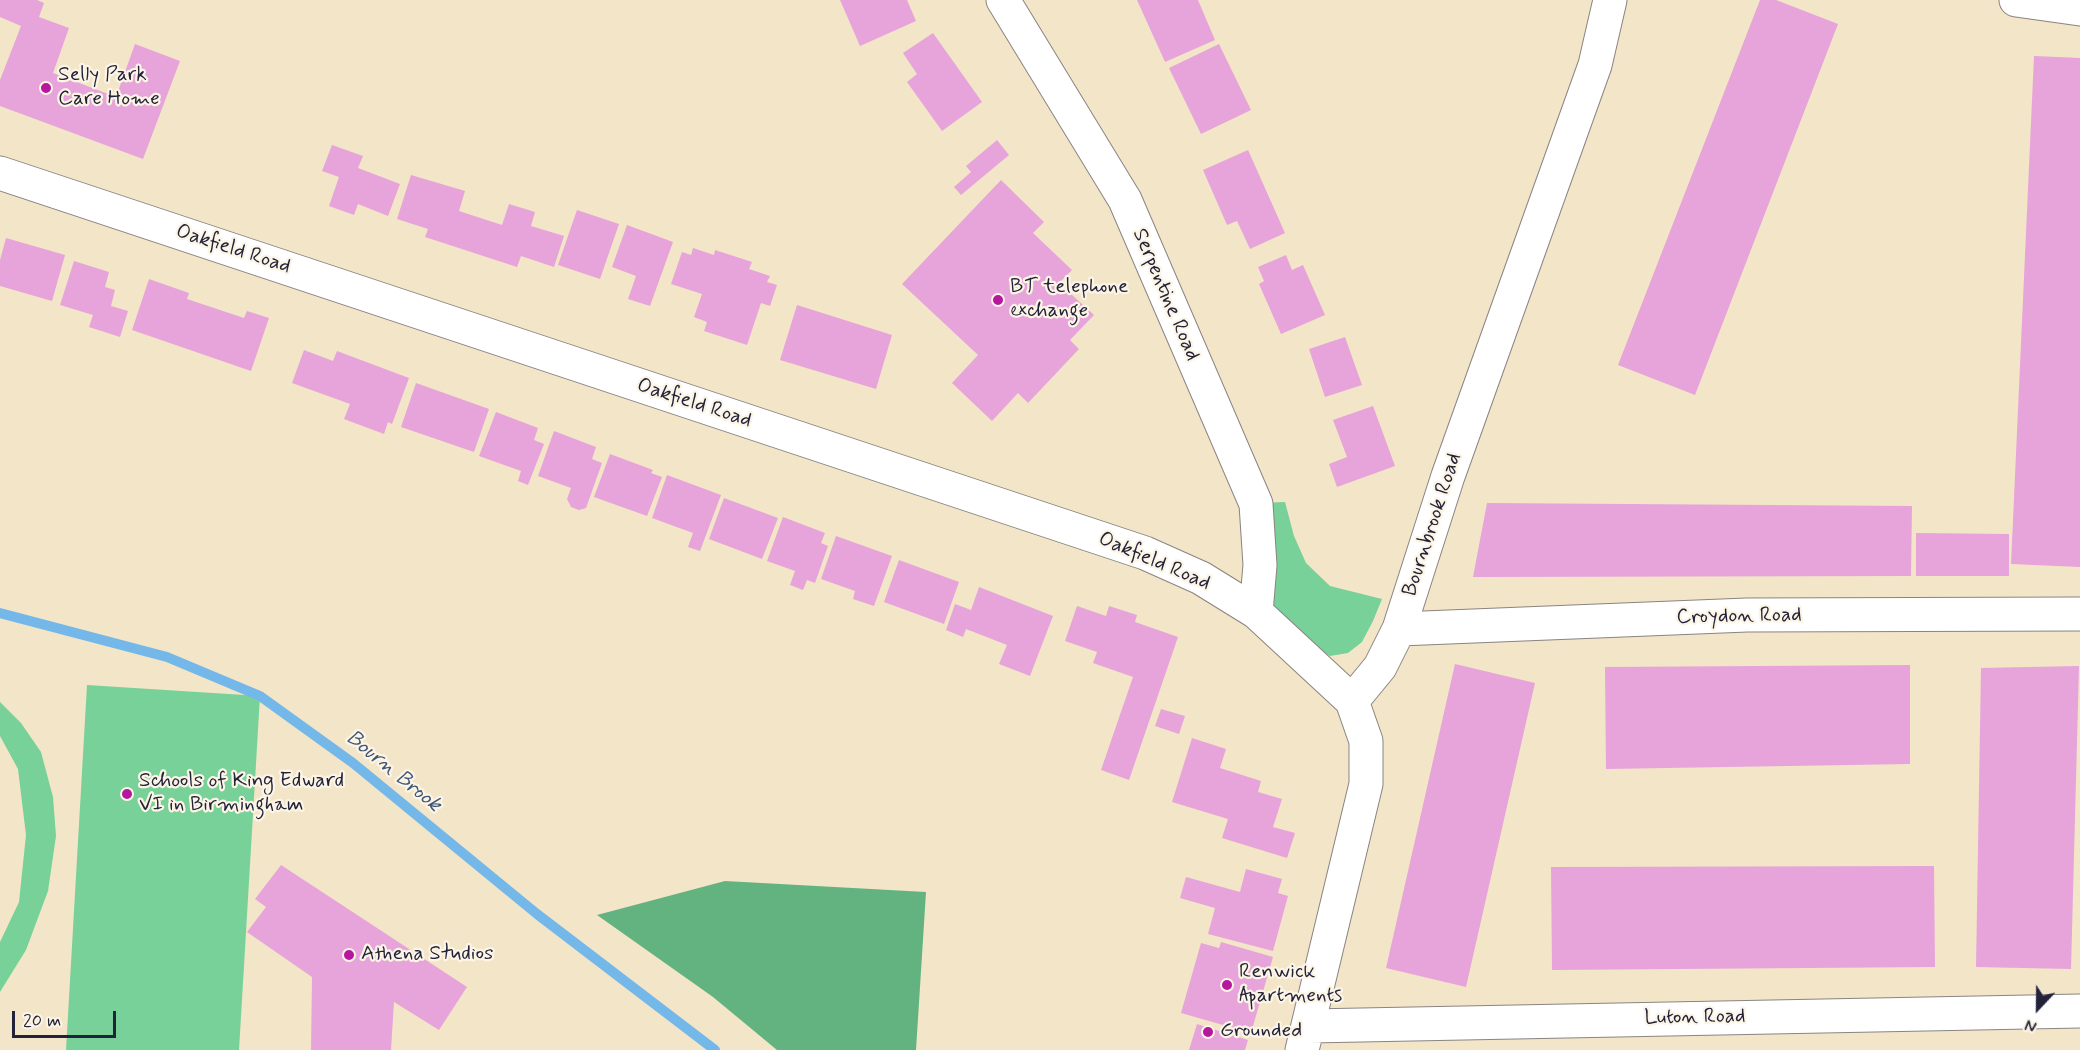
<!DOCTYPE html>
<html>
<head>
<meta charset="utf-8">
<style>
	body { margin:0 }
	#map { position:relative; width:2080px; height:1050px; overflow:hidden; background:#f3e5c8; font-family:Mynerve,sans-serif }
	canvas { display:block }
	.north { position:absolute; left:2008px; top:978px; width:60px; height:60px; -webkit-text-stroke:4px #fcf5e5; paint-order:stroke; rotate:202deg; font-size:16px; font-weight:700; line-height:24px; text-align:center; color:#22223b }
	.north::after { content:''; display:block; margin:auto; width:21px; height:27px; background:#22223b; clip-path:polygon(50% 0,100% 100%,50% 72%,0 100%) }
	.scale { position:absolute; left:12px; top:1011px; width:104px; height:27px; box-sizing:border-box; border:3px solid #22223b; border-top:0; padding-left:8px; font-size:18px; line-height:21px; white-space:nowrap; color:#22223b; -webkit-text-stroke:4px #fcf5e5; paint-order:stroke }
</style>
</head>
<body>
<div id="map">
<canvas width="2080" height="1050"></canvas>
<div class="north">N</div>
<div class="scale">20 m</div>
</div>
<script>
const context = document.querySelector('canvas').getContext('2d');
context.lineJoin = 'round';
function fillPath(path, color) {
  context.fillStyle = color;
  context.fill(path, 'evenodd');
}
function shape(rows) {
  const path = new Path2D();
  for (const r of rows) {
    path.moveTo(r[0], r[1]);
    for (let i = 2; i < r.length; i += 2) path.lineTo(r[i], r[i + 1]);
  }
  return path;
}
function stroke(path, color, width, dash) {
  context.strokeStyle = color;
  context.lineWidth = width;
  context.lineCap = dash ? 'butt' : 'round';
  context.setLineDash(dash || []);
  context.stroke(path);
}
function write(font, color, halo, rows, align = 'center') {
  context.font = font + ' Mynerve,sans-serif';
  context.lineWidth = 4.5;
  context.setLineDash([]);
  context.textBaseline = 'middle';
  context.strokeStyle = halo;
  context.fillStyle = color;
  for (const [text, x, y, turn = 0] of rows) {
    context.save();
    context.translate(x, y);
    context.rotate((+turn || 0) * Math.PI / 180);
    context.textAlign = isNaN(turn) ? turn : align;
    if (halo) context.strokeText(text, 0, 0);
    context.fillText(text, 0, 0);
    context.restore();
  }
}
fillPath(shape([
	[1285,502,1294,536,1306,563,1330,586,1382,599,1373,621,1362,642,1348,653,1330,656,1286,631,1272,614,1261,503],
	[87,685,260,696,239,1050,66,1050],
	[0,702,21,723,41,752,53,797,56,836,48,891,26,950,0,992,0,942,19,902,26,835,18,769,0,736]
]), '#78d198');
fillPath(shape([
	[725,881,926,892,916,1050,777,1050,713,997,597,915]
]), '#62b380');
stroke(shape([
	[0,613,167,657,260,696,353,763,537,914,715,1050]
]), '#74b7e9', 10);
fillPath(shape([
	[0,0,37,0,44,3,39,17,69,28,53,73,116,97,135,44,180,61,143,159,0,106,0,80,21,26,0,17],
	[840,0,907,0,916,21,860,46],
	[1137,0,1198,0,1215,40,1165,62],
	[1760,0,1776,0,1838,24,1695,395,1618,365],
	[933,33,982,102,942,131,907,82,917,74,903,53],
	[1219,44,1251,110,1201,134,1169,68],
	[2034,56,2080,58,2080,567,2011,564],
	[997,140,1009,155,961,195,954,187,971,172,966,166],
	[332,145,363,156,358,168,400,184,388,216,358,204,354,215,329,206,339,177,322,171],
	[1248,150,1285,233,1250,249,1237,221,1227,225,1203,170],
	[411,175,465,191,459,211,502,225,509,204,535,212,531,226,564,236,554,267,521,256,517,267,425,237,428,229,397,219],
	[1001,180,1044,222,1033,233,1072,270,1059,283,1094,315,1070,340,1079,349,1028,403,1018,393,992,421,952,383,978,355,902,284],
	[577,210,619,224,600,279,558,265],
	[627,225,673,242,650,306,628,299,636,276,612,267],
	[6,238,65,255,52,301,0,286,0,260],
	[693,248,714,255,715,250,752,262,749,269,770,276,767,282,777,285,770,306,761,303,747,345,704,331,707,322,694,317,702,294,671,284,682,252,691,255],
	[1286,255,1292,270,1303,265,1325,315,1281,334,1259,284,1264,281,1258,267],
	[74,261,109,272,105,287,115,290,111,306,128,311,120,337,89,327,93,315,60,305],
	[149,279,189,293,187,299,244,318,247,311,269,318,251,371,132,330],
	[797,305,892,335,876,389,780,360],
	[1345,337,1362,385,1325,397,1309,349],
	[304,350,333,361,337,351,409,378,392,424,388,422,384,434,344,419,350,404,292,383],
	[416,383,489,409,474,452,401,427],
	[1373,406,1395,466,1337,487,1329,464,1347,457,1333,420],
	[496,412,538,428,534,440,544,444,528,485,518,481,521,471,479,456],
	[554,431,596,447,592,459,602,463,586,508,579,510,571,507,567,499,571,488,538,476],
	[610,454,653,470,651,473,662,477,647,516,594,497],
	[667,475,721,495,700,551,688,547,693,533,652,518],
	[724,498,778,518,762,559,709,539],
	[1487,503,1912,506,1911,576,1473,577],
	[783,517,825,533,821,543,828,546,815,583,807,580,803,590,790,585,795,571,767,561],
	[1916,533,2009,534,2009,576,1916,576],
	[836,536,892,556,874,606,853,599,855,591,821,579],
	[899,560,959,582,944,624,884,602],
	[979,587,1053,616,1030,676,999,664,1007,645,966,629,963,637,946,630,955,604,971,610],
	[1077,606,1106,616,1109,606,1137,615,1135,622,1178,637,1129,780,1101,770,1133,677,1093,663,1097,652,1065,641],
	[1455,664,1535,683,1466,987,1386,968],
	[1910,665,1910,764,1606,769,1605,667],
	[2079,666,2071,969,1976,967,1981,668],
	[1161,709,1185,716,1179,734,1155,726],
	[1192,738,1226,749,1220,768,1261,781,1258,792,1282,799,1273,827,1295,833,1287,858,1222,838,1228,819,1172,802],
	[281,865,467,987,439,1030,394,1002,391,1050,311,1050,312,977,247,932,266,907,255,899],
	[1934,866,1935,967,1552,970,1551,867],
	[1246,869,1282,879,1278,893,1288,896,1273,951,1208,934,1215,908,1180,898,1186,877,1240,892],
	[1221,942,1273,957,1251,1033,1181,1013,1201,943,1219,948],
	[1197,1024,1248,1040,1245,1050,1189,1050]
]), '#e6a4da');
const minor = shape([
	[1003,0,1125,200,1256,504,1260,565,1256,612],
	[2016,0,2080,9],
	[0,173,1145,553,1201,578,1256,612,1352,701,1366,741,1366,784,1302,1050],
	[1399,629,1747,615,2080,614],
	[1352,701,1380,667,1399,629,1448,476,1595,65,1610,0],
	[1310,1026,2080,1011]
]);
stroke(minor, '#8a8482', 35);
stroke(minor, '#fff', 33);
for (const [x, y, r, color] of [
	[46,88,6,"#b5179e"],
	[998,300,6,"#b5179e"],
	[127,794,6,"#b5179e"],
	[349,955,6,"#b5179e"],
	[1227,985,6,"#b5179e"],
	[1208,1032,6,"#b5179e"]
]) {
  const dot = new Path2D();
  dot.arc(x, y, r, 0, 2 * Math.PI);
  context.fillStyle = color;
  context.fill(dot);
  stroke(dot, '#fcf5e5', 2);
}
write('21px', '#22223b', '#fcf5e5', [
	["Selly Park",58,76],
	["Care Home",58,100],
	["BT telephone",1010,288],
	["exchange",1010,312],
	["Schools of King Edward",139,782],
	["VI in Birmingham",139,806],
	["Athena Studios",361,955],
	["Renwick",1239,973],
	["Apartments",1239,997],
	["Grounded",1220,1032]
], 'left');
write('21px', '#22223b', '#fcf5e5', [
	["Oakfield Road",233,250,18],
	["Serpentine Road",1165,295,67],
	["Oakfield Road",694,404,18],
	["Bournbrook Road",1433,525,-72],
	["Oakfield Road",1154,562,23],
	["Croydon Road",1739,617,-1],
	["Luton Road",1695,1018,-1]
]);
write('italic 22px', '#3f5678', '#fcf5e5', [
	["Bourn Brook",393,772,39]
]);
</script>
</body>
</html>
